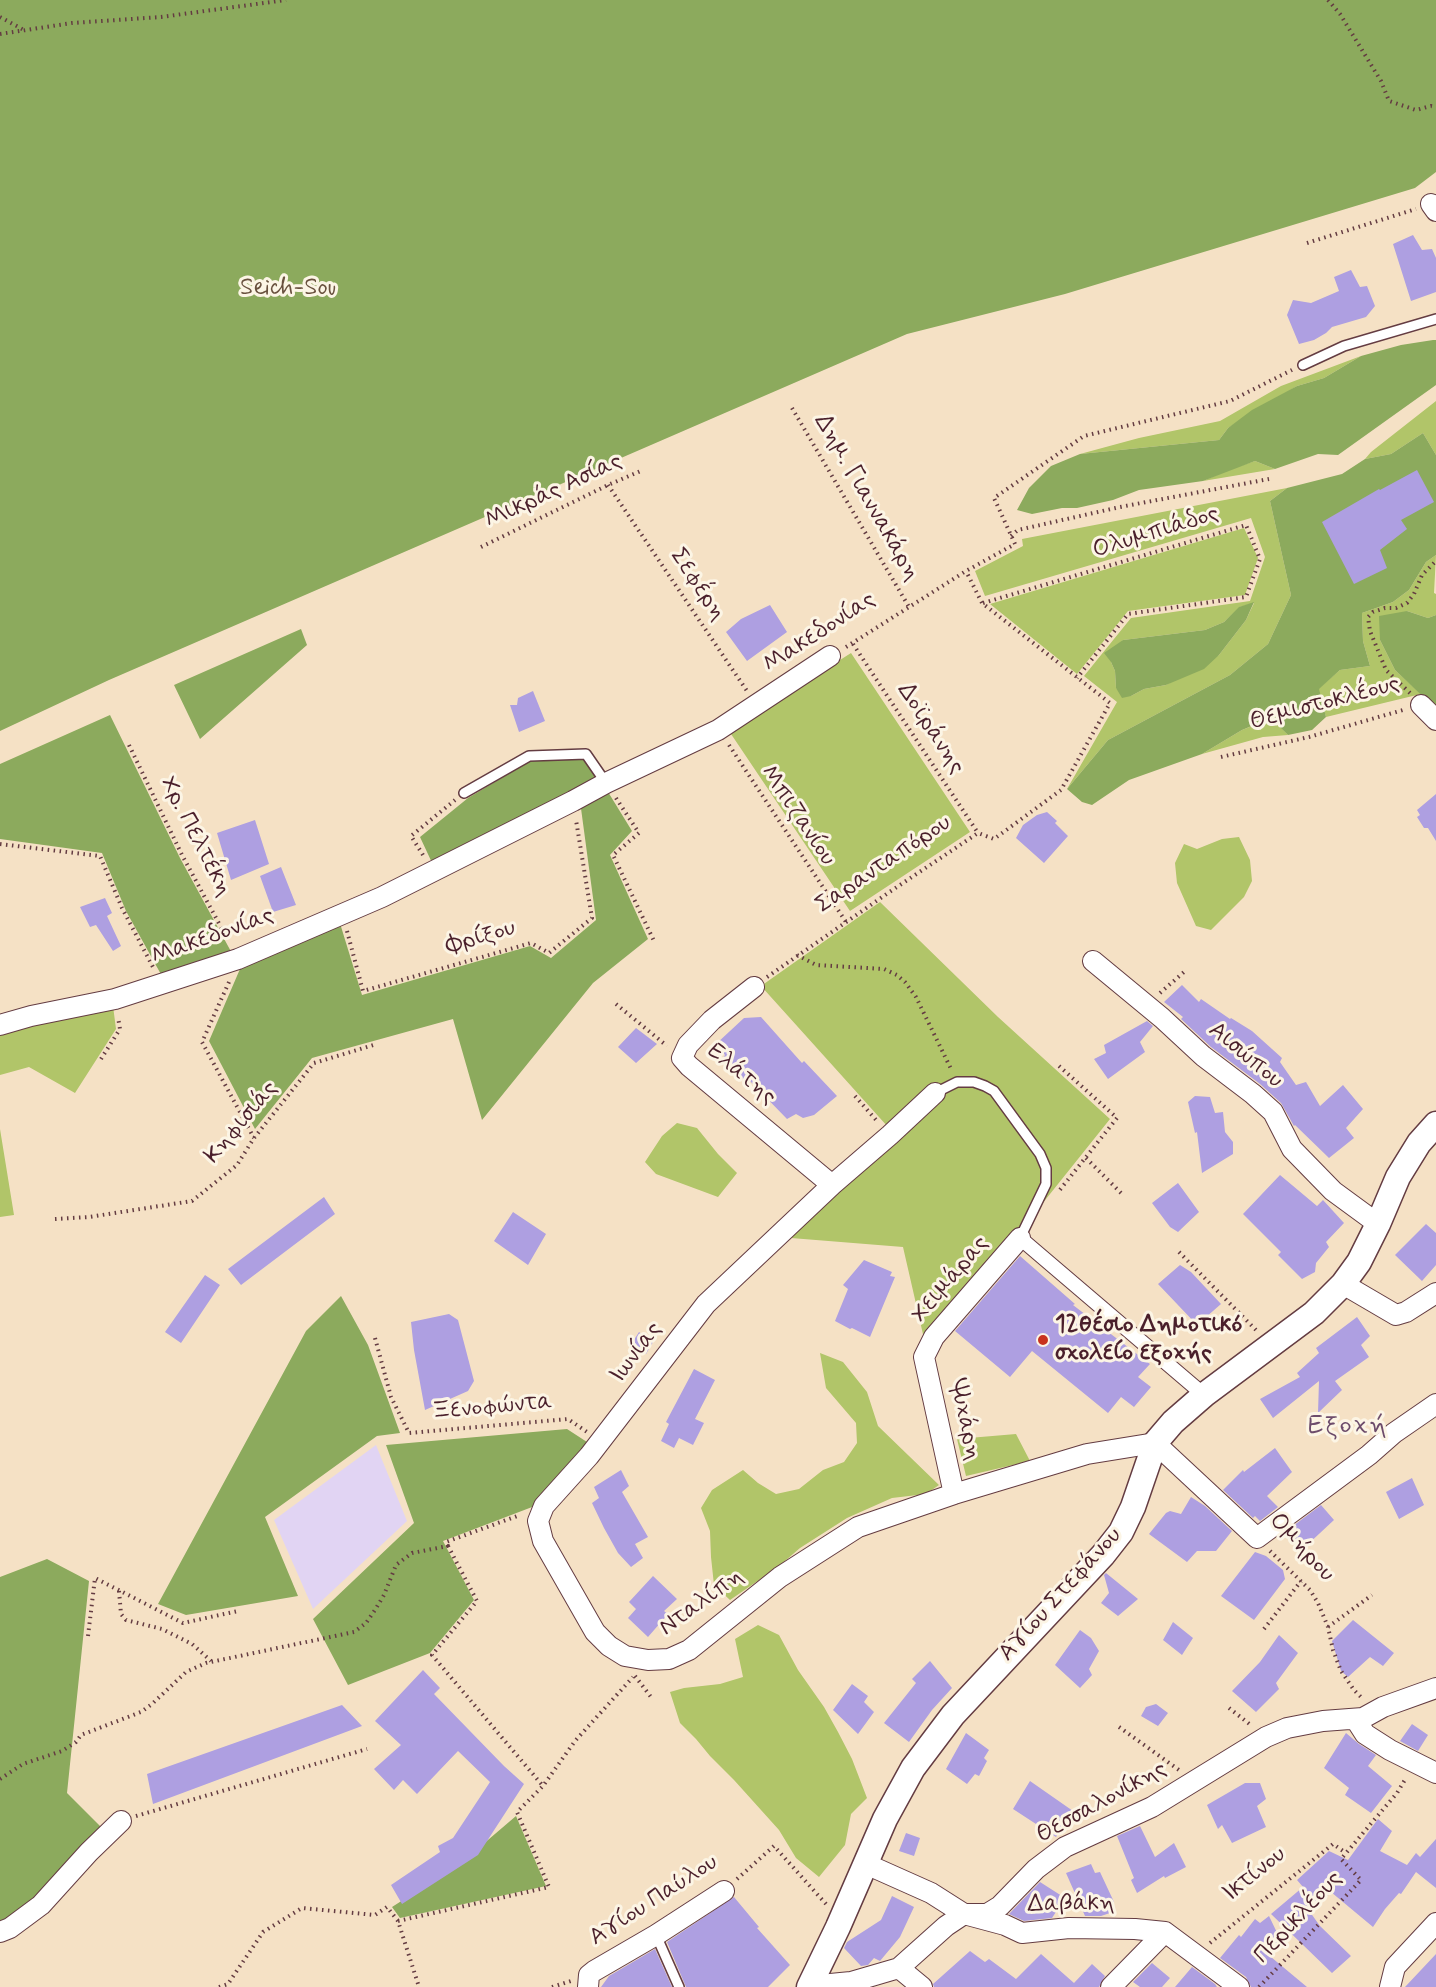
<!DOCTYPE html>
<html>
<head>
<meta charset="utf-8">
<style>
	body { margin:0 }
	canvas { display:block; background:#f5e1c5 }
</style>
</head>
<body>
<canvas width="1436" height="1987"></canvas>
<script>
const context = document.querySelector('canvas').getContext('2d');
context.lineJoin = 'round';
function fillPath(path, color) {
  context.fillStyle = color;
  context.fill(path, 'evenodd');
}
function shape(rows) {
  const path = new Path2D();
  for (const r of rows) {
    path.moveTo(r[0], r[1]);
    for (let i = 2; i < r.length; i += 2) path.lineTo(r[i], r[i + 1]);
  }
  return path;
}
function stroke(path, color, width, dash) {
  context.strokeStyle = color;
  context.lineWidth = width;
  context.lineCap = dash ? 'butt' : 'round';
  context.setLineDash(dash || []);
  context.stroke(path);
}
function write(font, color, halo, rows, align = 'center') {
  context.font = font + ' Mynerve,sans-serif';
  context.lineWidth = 6;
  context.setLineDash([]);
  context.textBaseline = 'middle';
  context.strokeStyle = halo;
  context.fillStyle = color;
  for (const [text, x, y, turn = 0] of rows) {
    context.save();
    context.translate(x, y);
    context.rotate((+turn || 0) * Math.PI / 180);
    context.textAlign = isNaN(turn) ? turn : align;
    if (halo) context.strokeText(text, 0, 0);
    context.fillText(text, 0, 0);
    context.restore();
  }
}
fillPath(shape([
	[376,1445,407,1521,313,1609,274,1520]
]), '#e1d4f3');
fillPath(shape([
	[1361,356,1324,378,1297,386,1228,428,1219,440,1080,454,1139,438,1220,421,1281,386],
	[1436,401,1436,455,1423,433,1391,454,1365,459,1371,452],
	[1255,461,1275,469,1203,481,1228,470],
	[1287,488,1270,501,1291,595,1268,644,1230,675,1108,740,1067,789,1117,702,1084,676,1131,618,1250,601,1265,557,1251,518,985,596,975,571,1023,546,1022,539],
	[1254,603,1246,620,1219,655,1166,685,1144,689,1131,696,1116,688,1115,671,1111,662,1123,640,1205,630,1224,622,1240,607],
	[1244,528,1258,558,1245,595,1128,611,1077,674,990,604],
	[1436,555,1434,593,1436,594,1436,615,1428,618,1407,611,1380,640,1395,670,1421,694,1326,717,1318,689,1340,670,1370,666,1363,641,1362,613,1393,602,1409,590,1426,562],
	[851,653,970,832,850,911,729,731],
	[1272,718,1288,735,1263,737,1202,754,1242,730],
	[1239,837,1250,860,1252,881,1244,897,1211,930,1196,926,1177,883,1175,863,1184,844,1197,849,1222,839],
	[880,902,998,1017,1110,1119,1022,1229,925,1343,903,1247,791,1238,789,1233,897,1137,761,986],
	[113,1006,116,1029,75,1093,29,1067,0,1075,0,1034,35,1021],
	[677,1123,697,1128,718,1154,737,1173,718,1197,656,1174,645,1162,662,1136],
	[0,1129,14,1215,0,1217],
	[820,1353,843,1362,867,1392,878,1426,939,1485,926,1494,892,1498,847,1518,800,1548,778,1567,730,1600,714,1585,711,1557,710,1531,701,1508,712,1490,743,1470,758,1483,776,1494,799,1489,823,1470,844,1462,857,1443,856,1423,826,1388],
	[1016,1434,1030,1461,966,1476,957,1439],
	[758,1625,779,1635,798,1670,824,1707,838,1732,852,1759,867,1798,851,1814,845,1845,819,1877,796,1858,779,1830,734,1780,710,1756,696,1739,680,1723,670,1692,684,1688,720,1684,743,1677,735,1639]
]), '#b1c569');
fillPath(shape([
	[0,0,1436,0,1436,172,1415,188,1065,294,907,334,109,680,0,731],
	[1433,340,1436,340,1436,385,1338,455,1318,454,1275,469,1255,461,1203,481,1139,490,1113,500,1077,508,1062,508,1032,514,1017,510,1029,488,1051,466,1080,454,1219,440,1228,428,1252,410,1297,386,1324,378,1361,356,1401,345],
	[1423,433,1436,455,1436,555,1426,562,1409,590,1393,602,1362,613,1363,641,1370,666,1340,670,1319,689,1326,717,1312,730,1288,735,1271,718,1242,730,1202,754,1129,780,1092,805,1082,802,1067,789,1108,740,1230,675,1268,644,1291,595,1270,501,1287,488,1342,474,1365,459,1391,454],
	[1254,602,1246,620,1219,655,1204,669,1166,685,1144,689,1131,696,1122,698,1116,688,1115,671,1111,662,1104,653,1123,640,1205,630,1224,622,1239,607],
	[1407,611,1428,618,1436,615,1436,709,1395,670,1380,640,1379,616],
	[301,629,307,645,200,739,174,685],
	[110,715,180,858,234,957,163,978,126,911,102,853,0,839,0,764],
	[585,758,600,781,434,867,420,837,468,798,530,761],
	[605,787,632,831,610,855,648,939,593,983,482,1120,453,1019,312,1058,255,1129,209,1041,243,962,339,920,362,995,530,946,551,958,596,920,580,801],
	[341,1296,368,1345,400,1433,377,1436,265,1517,298,1596,186,1615,158,1604,306,1331],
	[567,1429,587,1442,540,1504,443,1541,474,1600,430,1653,348,1685,313,1619,414,1523,386,1445],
	[47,1559,89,1581,67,1793,105,1831,41,1898,0,1923,0,1577],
	[516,1816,546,1886,400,1918,392,1907,461,1863]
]), '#8caa5d');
fillPath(shape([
	[1413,235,1422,250,1432,249,1436,258,1436,292,1411,301,1393,244],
	[1351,270,1360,287,1367,286,1375,306,1366,317,1332,327,1326,333,1314,340,1299,344,1287,315,1293,300,1311,303,1339,291,1334,277],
	[1417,470,1434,502,1401,520,1407,529,1380,550,1387,568,1354,584,1322,522,1379,489,1380,490],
	[770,605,787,632,747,661,726,632,741,619],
	[533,691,545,721,519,732,510,705,517,705,518,698],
	[1436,794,1436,841,1428,828,1424,828,1417,817,1420,815,1417,810],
	[1047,812,1057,821,1055,823,1068,836,1044,863,1016,838,1023,825,1037,815],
	[255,820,269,864,231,880,217,833],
	[281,867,296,905,273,912,260,876],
	[105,898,112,913,107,916,121,946,113,951,96,925,90,927,80,907],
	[1182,985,1199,1002,1201,999,1230,1019,1231,1018,1252,1031,1282,1058,1280,1062,1296,1085,1306,1082,1320,1106,1343,1085,1363,1109,1346,1128,1354,1138,1329,1158,1295,1125,1294,1126,1281,1103,1260,1084,1211,1047,1181,1019,1183,1017,1164,1002],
	[761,1017,802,1063,804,1061,837,1096,814,1115,803,1118,796,1114,787,1119,750,1081,743,1079,722,1059,725,1055,716,1044,744,1018],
	[1147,1021,1153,1026,1140,1042,1145,1052,1108,1079,1094,1059,1106,1053,1104,1045],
	[636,1028,657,1044,636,1063,618,1047],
	[1195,1096,1210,1097,1215,1113,1223,1112,1225,1132,1233,1142,1233,1154,1202,1173,1197,1132,1195,1133,1188,1102],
	[1280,1175,1317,1206,1323,1200,1344,1223,1326,1242,1329,1247,1316,1263,1315,1272,1302,1279,1278,1255,1281,1252,1243,1214],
	[1178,1183,1199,1212,1178,1232,1170,1227,1152,1203],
	[324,1197,335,1214,241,1285,228,1269],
	[513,1212,546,1234,528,1265,494,1241],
	[1426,1224,1436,1233,1436,1265,1422,1281,1395,1255],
	[1020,1256,1075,1304,1073,1305,1150,1364,1138,1377,1151,1387,1134,1407,1121,1397,1108,1413,1032,1351,1010,1377,955,1331],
	[864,1260,892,1272,890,1276,895,1277,870,1337,852,1328,850,1329,835,1321,848,1289,843,1285],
	[1180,1265,1191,1272,1221,1304,1197,1325,1158,1284],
	[205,1275,220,1285,181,1343,165,1332],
	[449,1314,458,1320,474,1381,468,1391,425,1410,414,1350,411,1322],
	[1357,1317,1370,1336,1361,1345,1369,1357,1335,1381,1342,1390,1318,1413,1319,1381,1273,1418,1260,1399,1300,1377,1297,1373,1319,1353,1316,1348],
	[639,1332,653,1342,646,1354,630,1346],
	[694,1369,715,1380,695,1419,704,1423,693,1445,679,1438,674,1448,661,1441,669,1424,666,1422],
	[1275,1448,1292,1472,1267,1496,1278,1507,1260,1521,1255,1516,1253,1518,1223,1490,1243,1470,1244,1472],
	[621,1470,629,1486,622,1492,648,1537,635,1544,643,1558,631,1567,618,1553,604,1528,592,1503,599,1498,594,1487],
	[1412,1478,1424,1505,1399,1519,1386,1492],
	[1191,1497,1205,1506,1232,1531,1216,1551,1197,1551,1187,1562,1149,1534,1166,1513,1170,1511,1181,1514],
	[1321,1505,1334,1520,1305,1547,1285,1532],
	[1255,1552,1266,1556,1283,1570,1285,1579,1254,1620,1221,1596],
	[1106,1573,1138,1599,1118,1616,1101,1603,1109,1593,1104,1575],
	[653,1576,677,1599,664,1611,668,1614,648,1637,628,1618,636,1609,629,1602],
	[1353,1620,1394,1653,1383,1666,1370,1657,1348,1677,1341,1671,1332,1641],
	[1173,1622,1193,1638,1182,1655,1163,1640],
	[1080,1630,1091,1638,1099,1651,1089,1669,1092,1675,1080,1688,1055,1665],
	[1279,1635,1298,1653,1276,1683,1279,1689,1256,1712,1232,1691,1260,1662],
	[930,1661,952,1688,932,1710,909,1742,884,1723,916,1683,912,1679],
	[423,1670,440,1688,434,1694,504,1766,524,1784,478,1855,402,1904,391,1885,440,1852,438,1846,453,1838,490,1782,458,1751,417,1794,403,1780,394,1790,374,1769,401,1745,375,1721],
	[852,1684,868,1696,864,1702,874,1712,858,1734,833,1710],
	[1156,1704,1168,1713,1158,1726,1141,1716,1146,1707],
	[342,1705,362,1726,153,1804,147,1774],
	[1412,1724,1428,1735,1418,1751,1400,1741],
	[966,1733,989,1750,984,1758,987,1761,979,1776,975,1774,967,1784,946,1769],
	[1346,1733,1359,1744,1376,1755,1368,1766,1392,1786,1371,1813,1345,1795,1349,1788,1324,1768],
	[1030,1781,1073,1811,1056,1837,1013,1809],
	[1245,1783,1260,1783,1266,1799,1257,1806,1266,1827,1232,1843,1222,1825,1218,1829,1207,1805],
	[1378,1819,1392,1831,1380,1851,1407,1865,1416,1853,1420,1857,1436,1839,1436,1888,1416,1872,1401,1894,1399,1893,1385,1909,1373,1927,1331,1892,1310,1912,1320,1926,1351,1956,1332,1973,1271,1914,1303,1887,1297,1880,1329,1851,1348,1860],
	[1140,1826,1155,1857,1174,1843,1186,1867,1165,1878,1164,1876,1137,1893,1131,1880,1134,1878,1117,1836],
	[906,1833,920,1838,914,1856,899,1851],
	[1091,1864,1095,1873,1100,1872,1114,1902,1110,1905,1113,1912,1101,1916,1085,1916,1066,1873],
	[1040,1882,1065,1898,1052,1918,1024,1921,1009,1914],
	[892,1896,914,1907,900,1937,880,1961,874,1958,868,1965,861,1966,844,1948,847,1942,881,1920],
	[734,1897,759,1927,757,1928,790,1965,768,1987,686,1987,667,1942],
	[1269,1916,1282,1943,1271,1957,1307,1987,1251,1987,1246,1977,1220,1958,1239,1935,1241,1937,1255,1919,1260,1923],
	[655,1949,672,1987,601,1987,609,1976],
	[970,1951,985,1962,989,1959,1016,1979,1041,1954,1074,1983,1092,1964,1105,1976,1099,1987,934,1987,933,1984],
	[1436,1954,1436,1987,1405,1987],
	[1152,1963,1170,1978,1162,1987,1140,1987,1133,1982],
	[1192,1967,1215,1984,1217,1987,1175,1987]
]), '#ae9fe1');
const service = shape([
	[1303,365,1344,346,1436,319],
	[464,793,529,756,586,754,606,783],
	[935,1093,957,1082,974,1082,985,1086,994,1091,1040,1154,1046,1168,1046,1184,1020,1238],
	[656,1935,679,1987]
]);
const pedestrian = shape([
	[1020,1238,1204,1395]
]);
const minor = shape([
	[1431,204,1436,211],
	[1421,705,1436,720],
	[1093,961,1162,1018,1203,1056,1253,1094,1273,1112,1292,1149,1333,1191,1378,1224],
	[754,987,712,1020,688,1045,682,1058,689,1066,832,1185],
	[0,1025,31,1016,115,999,238,959,382,897,573,801,606,783,718,730,830,656],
	[935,1093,890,1135,832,1185,706,1304,589,1456,544,1506,538,1521,543,1541,595,1632,609,1646,625,1656,648,1660,669,1659,689,1650,780,1577,858,1527,954,1494,1087,1454,1155,1443,1257,1538,1369,1455,1394,1433,1436,1404],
	[1343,1284,1396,1315,1406,1312,1436,1293],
	[954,1494,924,1357,934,1337,1020,1238],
	[1356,1720,1365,1734,1390,1750,1436,1773],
	[866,1864,931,1893,964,1914,1005,1925,1022,1933,1069,1928,1135,1929,1165,1932,1239,1987],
	[0,1932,10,1928,41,1905,89,1852,121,1821],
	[899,1968,922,1987],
	[810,1986,851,1982,899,1968,946,1926,964,1914,987,1914,1000,1906,1036,1869,1065,1847,1152,1807,1266,1737,1287,1728,1323,1721,1363,1718,1383,1707,1436,1688],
	[588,1987,589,1975,594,1971,656,1935,724,1891],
	[1111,1987,1165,1932],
	[1390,1987,1395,1967,1436,1923]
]);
const tertiary = shape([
	[809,1987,838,1927,885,1819,913,1768,953,1715,1103,1555,1121,1532,1133,1507,1155,1443,1173,1422,1204,1395,1314,1313,1343,1284,1359,1262,1378,1224,1398,1177,1419,1143,1436,1124]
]);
stroke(service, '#643c42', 12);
stroke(pedestrian, '#643c42', 16);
stroke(minor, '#643c42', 22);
stroke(tertiary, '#643c42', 27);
stroke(shape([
	[1328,0,1340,14,1381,81,1389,101,1416,110,1431,106,1436,107],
	[0,17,24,30],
	[0,34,72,23,161,17,286,0],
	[1307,243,1416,209],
	[792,408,909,607],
	[608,485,747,691],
	[1011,536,1018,530,1120,507,1269,479],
	[481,547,608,485,643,470],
	[983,603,1246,525,1260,559,1246,597,1128,614,1077,678],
	[853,644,978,833],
	[846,647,966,571,1015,544,994,498,1084,436,1230,401,1292,370],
	[1410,693,1386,670,1370,631,1368,617,1373,612,1385,608,1396,608,1407,603,1414,594,1422,575,1436,561],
	[129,745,182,855,229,942],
	[729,745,846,922],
	[1221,757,1309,737,1403,710],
	[616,798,639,833,613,855,654,941],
	[0,844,100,856,122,908,154,969],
	[423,855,411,836,455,800],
	[347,931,363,991,531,943,549,953,592,918,576,820],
	[797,955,816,965,884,969,897,975,905,982,916,997,952,1071],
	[767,977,888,893,978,833,994,839,1061,790,1110,703,982,603,966,571],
	[229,982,202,1042,254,1138],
	[1160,993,1184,972],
	[616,1004,667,1046],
	[101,1059,120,1029,118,1017],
	[1059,1066,1117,1118,1059,1191],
	[855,1096,877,1121],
	[1086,1158,1122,1194],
	[55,1219,89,1217,192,1201,237,1165,254,1138,314,1063,377,1044],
	[1179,1252,1256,1330],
	[375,1338,391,1397,409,1433,568,1419,587,1432],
	[448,1546,477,1601,432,1655,543,1786],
	[448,1546,446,1542,520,1515],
	[1270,1551,1310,1590,1318,1603,1328,1627,1333,1650,1341,1671,1354,1690,1363,1699],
	[119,1591,121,1614,126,1620,162,1629,192,1644,211,1661],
	[1328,1627,1372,1595],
	[1264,1629,1301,1581],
	[88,1636,95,1578,183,1623,238,1611],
	[635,1676,651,1697],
	[1229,1708,1252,1726],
	[1119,1727,1179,1770],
	[0,1779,23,1764,62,1751,76,1742,81,1735,141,1712,152,1704,186,1672,206,1663,354,1632,366,1623,375,1610,384,1595,396,1565,412,1553,448,1546],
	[136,1816,367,1749],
	[737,1879,774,1846,826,1904],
	[398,1921,549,1887,517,1812,543,1786,575,1741,633,1677],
	[1210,1943,1333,1844,1346,1853],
	[219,1987,228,1984,263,1932,302,1908,375,1915,387,1907,398,1921,419,1987],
	[552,1987,571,1981],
	[1259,1987,1361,1880,1341,1859,1397,1793,1406,1778]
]), '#643c42', 4, [1.5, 4.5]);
stroke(service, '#fff', 9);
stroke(pedestrian, '#fff', 14);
stroke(minor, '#fff', 20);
stroke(tertiary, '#fff', 24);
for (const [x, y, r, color] of [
	[1043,1340,6,"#c8321e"]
]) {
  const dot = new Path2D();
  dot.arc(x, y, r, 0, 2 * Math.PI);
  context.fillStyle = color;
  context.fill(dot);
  stroke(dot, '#fcf5e5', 2);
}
write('24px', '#69513e', '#fcf5e5', [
	["Seich-Sou",288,289]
]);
write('24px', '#4a1f2b', '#fcf5e5', [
	["Μικράς Ασίας",554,492,-25],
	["Δημ. Γιαννακάρη",866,498,60],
	["Ολυμπιάδος",1156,533,-17],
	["Σεφέρη",697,585,56],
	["Μακεδονίας",820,633,-33],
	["Θεμιστοκλέους",1325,704,-15],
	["Δοϊράνης",930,729,57],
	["Μπιζανίου",797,816,56],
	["Χρ. Πελτέκη",195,837,63],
	["Σαρανταπόρου",884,865,-34],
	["Μακεδονίας",213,937,-20],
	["Φρίξου",481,938,-16],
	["Αισώπου",1245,1056,40],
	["Ελάτης",741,1075,40],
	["Κηφισιάς",242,1123,-50],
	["Χειμάρας",951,1280,-50],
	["Ιωνίας",637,1353,-53],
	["Ξενοφώντα",492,1408,-5],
	["Ψυχάρη",964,1420,78],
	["Ομήρου",1301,1548,47],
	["Αγίου Στεφάνου",1061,1595,-48],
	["Νταλίπη",702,1603,-36],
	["Θεσσαλονίκης",1102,1803,-29],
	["Ικτίνου",1255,1875,-39],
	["Αγίου Παύλου",654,1901,-33],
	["Δαβάκη",1071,1905,-1],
	["Περικλέους",1299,1918,-47]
]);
write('bold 24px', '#4a1f2b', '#fcf5e5', [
	["12θέσιο Δημοτικό",1055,1326],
	["σχολείο εξοχής",1055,1354]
], 'left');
context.letterSpacing = '1.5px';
write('27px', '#6d4c6b', '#fcf5e5', [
	["Εξοχή",1348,1427]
]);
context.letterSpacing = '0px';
</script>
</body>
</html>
